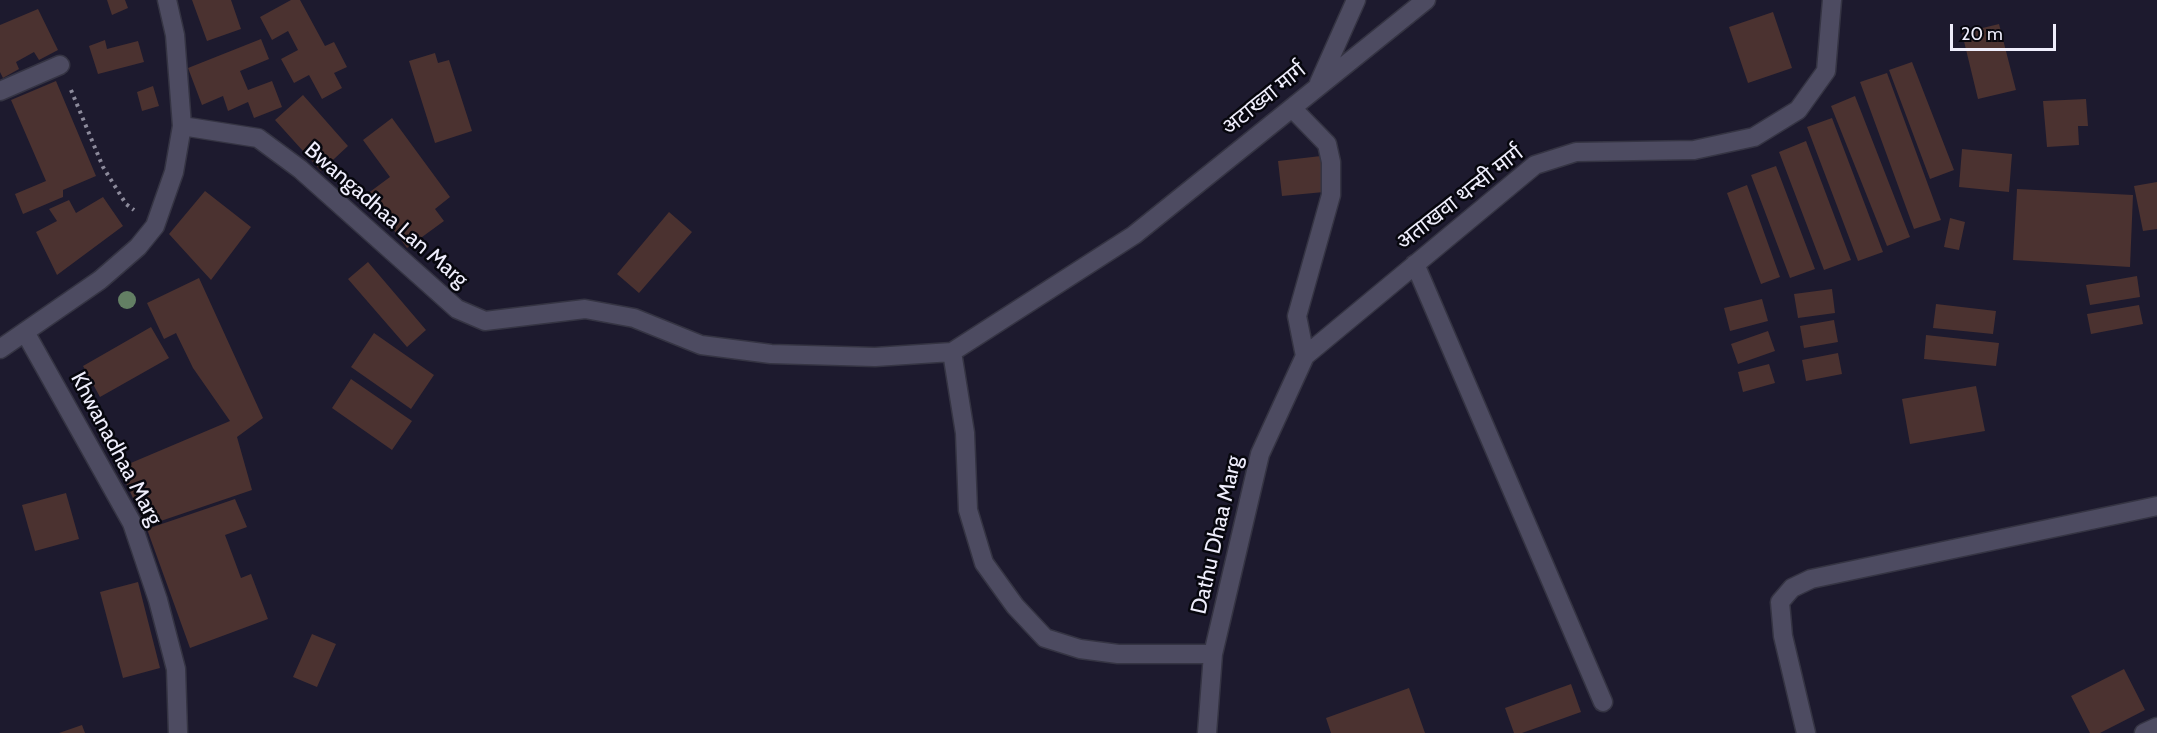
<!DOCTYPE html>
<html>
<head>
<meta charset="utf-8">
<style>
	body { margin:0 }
	#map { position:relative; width:2157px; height:733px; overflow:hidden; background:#1d1a2e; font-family:Cabin,sans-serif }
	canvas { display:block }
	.scale { position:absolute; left:1950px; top:24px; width:106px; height:27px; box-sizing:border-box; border:3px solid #efeefc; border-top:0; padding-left:8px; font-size:18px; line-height:21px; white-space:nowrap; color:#efeefc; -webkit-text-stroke:4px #07070e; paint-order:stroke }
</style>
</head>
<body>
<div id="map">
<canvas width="2157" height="733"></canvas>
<div class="scale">20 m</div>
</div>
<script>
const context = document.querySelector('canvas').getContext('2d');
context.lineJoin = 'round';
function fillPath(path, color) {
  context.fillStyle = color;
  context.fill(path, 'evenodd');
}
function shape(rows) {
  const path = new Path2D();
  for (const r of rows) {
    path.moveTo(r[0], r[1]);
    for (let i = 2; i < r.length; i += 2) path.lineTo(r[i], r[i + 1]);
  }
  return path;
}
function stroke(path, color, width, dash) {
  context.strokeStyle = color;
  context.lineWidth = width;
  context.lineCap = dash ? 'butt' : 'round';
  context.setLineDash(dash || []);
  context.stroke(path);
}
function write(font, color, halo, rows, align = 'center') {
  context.font = font + ' Cabin,"Noto Sans Devanagari",sans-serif';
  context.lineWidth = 5;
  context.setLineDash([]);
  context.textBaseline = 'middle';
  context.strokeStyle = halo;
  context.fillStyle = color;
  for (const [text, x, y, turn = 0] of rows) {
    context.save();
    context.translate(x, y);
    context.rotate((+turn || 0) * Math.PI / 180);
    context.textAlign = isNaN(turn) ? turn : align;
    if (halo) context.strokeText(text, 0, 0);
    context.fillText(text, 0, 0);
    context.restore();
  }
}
fillPath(shape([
	[107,0,125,0,128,8,112,15],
	[192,0,231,0,241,29,207,41],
	[291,0,300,0,325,46,334,42,347,67,334,73,342,88,322,99,309,75,294,83,281,59,298,50,288,31,272,40,260,17],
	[38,9,58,50,39,60,34,52,16,62,19,69,3,78,0,72,0,25],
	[1773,12,1792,68,1748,83,1729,27],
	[1999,24,2016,90,1978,99,1962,33],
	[261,39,269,59,240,71,248,90,272,81,282,107,254,118,248,102,228,111,223,96,202,105,188,68],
	[105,40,107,49,138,41,144,62,98,74,89,46],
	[435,53,438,63,449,60,472,131,435,143,409,61],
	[1912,62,1954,170,1930,179,1889,70],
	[1887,73,1941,220,1914,229,1860,82],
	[56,81,96,176,63,190,63,197,23,214,15,194,46,181,11,100],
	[153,86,159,106,142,111,137,92],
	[303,95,348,146,321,171,275,120],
	[1855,96,1910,237,1887,246,1831,106],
	[2086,99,2088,126,2078,126,2079,145,2047,147,2043,101],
	[392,118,450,197,435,209,444,221,407,248,367,194,390,177,363,140],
	[1832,118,1883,252,1858,261,1807,127],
	[1806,141,1851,260,1824,270,1779,152],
	[1962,149,2012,154,2009,192,1959,187],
	[1321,156,1324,192,1282,196,1278,161],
	[1776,166,1815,269,1790,278,1751,175],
	[2157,182,2157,229,2143,231,2134,186],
	[1747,185,1780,277,1761,284,1727,193],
	[2017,189,2133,195,2130,267,2013,260],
	[205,191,251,227,211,280,169,234],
	[103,197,123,226,57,275,36,232,57,221,49,209,69,200,76,213],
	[669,212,692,232,639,293,617,274],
	[1950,218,1965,222,1959,250,1944,247],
	[368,262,426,330,407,347,348,279],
	[2137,276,2140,297,2090,305,2086,285],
	[199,278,263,418,237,437,252,490,146,526,119,468,230,421,193,368,176,333,164,339,147,303],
	[1832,289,1835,313,1798,318,1794,294],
	[1762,299,1768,321,1730,331,1724,308],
	[1936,304,1996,311,1993,334,1933,328],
	[2139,305,2143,324,2091,334,2087,314],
	[1834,320,1838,342,1804,348,1800,326],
	[151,327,169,358,100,397,83,366],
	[1768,331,1775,351,1738,364,1731,344],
	[374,333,434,375,411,409,351,367],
	[1926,335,1999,343,1996,366,1924,359],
	[1838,353,1842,374,1806,381,1802,360],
	[1769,364,1775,383,1743,392,1738,372],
	[351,379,412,421,392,450,332,408],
	[1976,386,1985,431,1910,444,1902,399],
	[66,493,79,539,35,551,22,505],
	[235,499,247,527,225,535,241,578,251,574,268,619,190,648,147,529],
	[138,582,160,668,123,678,100,592],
	[312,634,336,644,317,687,293,677],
	[2124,669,2145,710,2100,733,2090,733,2071,696],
	[1571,684,1581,712,1522,733,1514,733,1505,708],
	[1409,688,1425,733,1331,733,1326,718],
	[82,725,85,733,59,733]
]), '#4b3230');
const minor = shape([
	[1319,83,1356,0],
	[0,91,60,65],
	[1292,108,1327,144,1331,162,1331,195,1297,316,1305,356],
	[182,126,258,138,300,169,457,309,485,321,585,309,634,318,701,345,771,354,875,357,952,352,1134,235,1426,0],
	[1415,264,1603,702],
	[25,332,132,523,158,600,176,669,178,733],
	[0,349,100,280,138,247,155,226,174,172,182,126,175,35,167,0],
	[952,352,965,433,968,510,984,563,1015,606,1045,638,1080,649,1118,654,1213,654],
	[1207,733,1213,654,1260,454,1305,356,1535,165,1576,152,1694,150,1754,137,1798,110,1826,71,1832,0],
	[1806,733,1783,636,1780,602,1792,588,1811,579,2157,506],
	[2144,733,2157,727]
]);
stroke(minor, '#353443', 21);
stroke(shape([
	[71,90,103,167,126,204,134,210]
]), '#8c8a9b', 4, [3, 4.5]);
stroke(minor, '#4d4b61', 18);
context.fillStyle = '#637f64';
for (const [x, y] of [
	[127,300]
]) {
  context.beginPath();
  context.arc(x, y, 9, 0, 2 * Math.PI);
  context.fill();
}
write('22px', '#efeefc', '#07070e', [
	["अटाख्वा मार्ग",1264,99,-39],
	["अताखवा थन्सी मार्ग",1460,198,-38],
	["Bwangadhaa Lan Marg",386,215,41],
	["Khwanadhaa Marg",116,449,62],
	["Dathu Dhaa Marg",1217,535,-77]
]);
</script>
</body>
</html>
